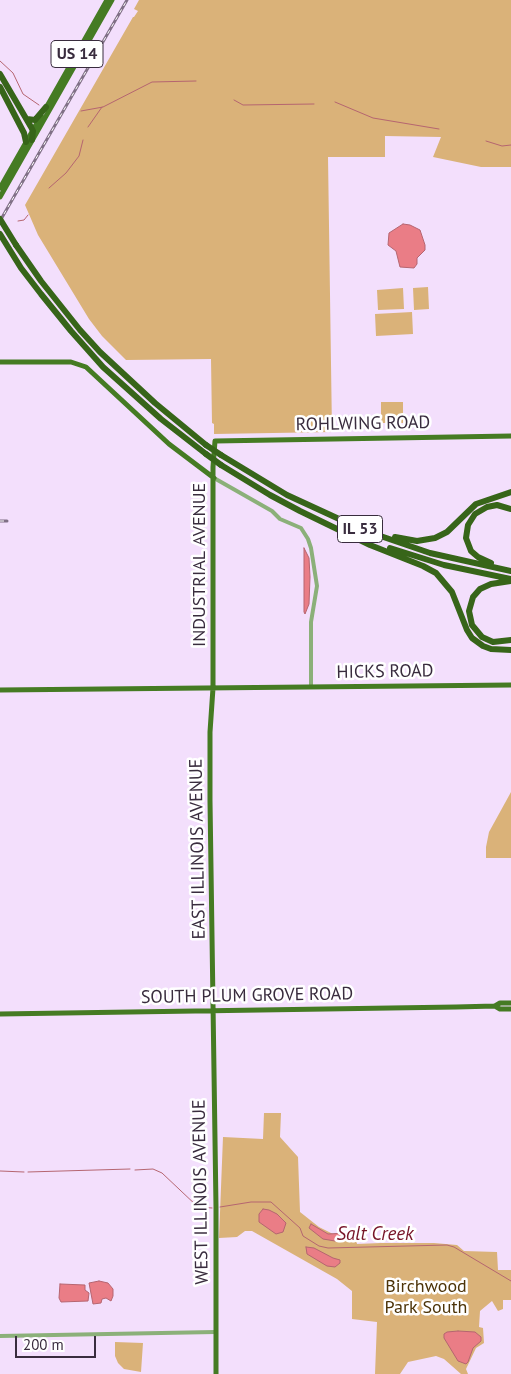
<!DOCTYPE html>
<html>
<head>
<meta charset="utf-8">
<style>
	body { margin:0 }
	#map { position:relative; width:511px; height:1374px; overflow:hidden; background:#f3dffc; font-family:"PT Sans",sans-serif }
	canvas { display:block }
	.scale { position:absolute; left:15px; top:1336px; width:81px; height:22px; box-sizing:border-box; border:2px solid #392c3e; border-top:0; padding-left:6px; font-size:15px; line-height:18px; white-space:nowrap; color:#392c3e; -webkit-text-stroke:4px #fff; paint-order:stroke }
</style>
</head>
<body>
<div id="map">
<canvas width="511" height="1374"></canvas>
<div class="scale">200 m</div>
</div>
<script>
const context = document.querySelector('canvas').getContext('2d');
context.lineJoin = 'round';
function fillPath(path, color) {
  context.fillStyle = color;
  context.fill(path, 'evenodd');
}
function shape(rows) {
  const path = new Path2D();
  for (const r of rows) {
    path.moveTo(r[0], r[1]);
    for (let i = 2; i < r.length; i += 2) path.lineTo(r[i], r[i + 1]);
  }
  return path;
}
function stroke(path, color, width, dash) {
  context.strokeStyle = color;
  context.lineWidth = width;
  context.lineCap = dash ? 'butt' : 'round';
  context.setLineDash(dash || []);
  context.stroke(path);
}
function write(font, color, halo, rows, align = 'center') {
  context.font = font + ' "PT Sans",sans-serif';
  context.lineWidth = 5;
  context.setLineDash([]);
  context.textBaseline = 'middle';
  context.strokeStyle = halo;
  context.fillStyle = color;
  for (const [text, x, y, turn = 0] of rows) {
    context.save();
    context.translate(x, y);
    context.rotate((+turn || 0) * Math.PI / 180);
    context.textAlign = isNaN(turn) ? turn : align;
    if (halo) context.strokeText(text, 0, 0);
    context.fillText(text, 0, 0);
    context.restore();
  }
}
fillPath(shape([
	[139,0,511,0,511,167,481,167,433,157,441,137,385,136,385,157,328,157,332,432,214,434,214,424,212,423,211,359,126,360,102,336,89,319,38,235,25,205,133,17,134,17,138,11,134,9],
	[428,287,429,309,414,310,413,288],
	[403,288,404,309,378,310,377,290],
	[412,312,413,334,376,336,375,314],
	[381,402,403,402,403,423,381,423],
	[511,792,511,858,486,858,486,847,489,832],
	[264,1113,281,1113,280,1137,298,1157,300,1212,319,1227,333,1234,355,1230,357,1244,381,1243,434,1243,457,1245,464,1251,497,1252,498,1270,511,1270,511,1300,503,1300,503,1309,498,1311,492,1301,480,1311,479,1327,483,1328,484,1343,476,1348,466,1369,468,1374,461,1374,444,1359,436,1356,408,1362,400,1374,375,1374,377,1322,352,1319,352,1291,337,1279,252,1231,245,1231,237,1237,219,1238,223,1137,263,1139],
	[115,1342,143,1343,141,1372,124,1369,118,1363,115,1356]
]), '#dab279');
const water = shape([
	[403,224,410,225,420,230,425,245,425,250,417,258,417,264,414,268,400,267,396,251,388,245,389,233,403,224],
	[304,548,309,558,310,577,309,604,305,614,304,612,304,548],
	[263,1209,269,1210,277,1214,286,1223,283,1232,276,1234,259,1222,259,1214,263,1209],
	[311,1224,328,1234,347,1233,349,1235,349,1239,335,1241,323,1239,309,1228,311,1224],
	[306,1247,314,1248,333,1258,340,1260,340,1263,335,1267,327,1266,307,1254,306,1247],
	[99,1281,108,1283,113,1289,113,1296,111,1301,106,1298,102,1299,101,1303,93,1304,89,1283,99,1281],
	[60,1284,85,1285,85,1290,89,1293,88,1301,61,1302,59,1298,60,1284],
	[458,1331,475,1332,481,1337,481,1341,473,1348,468,1362,466,1364,458,1361,444,1338,444,1334,447,1332,458,1331]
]);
fillPath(water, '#ea7d86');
stroke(water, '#b56570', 1);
stroke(shape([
	[0,61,13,73,23,94,39,105],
	[234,100,243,105,314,104],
	[335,102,373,118,439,129],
	[81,111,103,107,152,82,196,81],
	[88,127,102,107],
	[486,141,502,146,511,145],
	[49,188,66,173,79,156,83,140],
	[18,221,24,220,28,215],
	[135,1170,153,1169,162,1173,198,1207,212,1208],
	[0,1171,24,1172],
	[28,1172,130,1169],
	[220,1207,251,1202,271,1202,300,1228,303,1236,319,1246,328,1248,447,1245,454,1247,511,1281]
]), '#b56570', 1);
stroke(shape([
	[214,478,272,511,280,519,301,528,308,539,311,548,317,586,311,622,311,687],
	[0,1336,215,1332]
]), '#8bb079', 4);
stroke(shape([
	[46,108,107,0],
	[0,188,41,116],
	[0,197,112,0],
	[0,362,71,362,86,367,169,444,214,478],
	[0,690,511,685],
	[495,1006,500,1009,511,1009],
	[0,1014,456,1007,495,1006,500,1003,511,1003],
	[216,1374,216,1207,210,801,210,732,213,688,213,467,215,441,511,436]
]), '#457b23', 5);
stroke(shape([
	[0,74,31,127,33,131,32,140],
	[0,87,24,133,26,142],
	[27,119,35,120,46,107],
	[0,234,21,268,41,294,71,331,103,367,161,419,206,454],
	[16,245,41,281,80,330,100,352,155,403,206,445],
	[221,455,287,495,363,530,430,553,511,571],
	[221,465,270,495,300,511,370,545,423,566,436,573,452,592,467,630,472,638,483,646,491,649,511,650],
	[395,537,417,541,435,538,447,532,476,504,511,492],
	[390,548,444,565,511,579],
	[491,563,478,557,471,551,466,538,468,525,475,514,487,507,497,505,511,509],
	[511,581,491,584,480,589,473,597,469,611,472,625,482,637,493,642,511,640]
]), '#376519', 6);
const rail = shape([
	[0,221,127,0],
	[0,521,7,521]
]);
stroke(rail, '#807086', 3);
stroke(rail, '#fff', 1, [4]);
stroke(shape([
	[0,219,16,245],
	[206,445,221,455],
	[206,454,221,465]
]), '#376519', 6);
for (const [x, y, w] of [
	[77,54,52],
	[360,529,45]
]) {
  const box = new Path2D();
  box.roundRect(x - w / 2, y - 13.5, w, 27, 4);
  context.fillStyle = '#fff';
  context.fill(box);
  stroke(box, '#392c3e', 1);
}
write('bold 16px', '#392c3e', null, [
	["US 14",77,54],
	["IL 53",360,529]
]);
write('18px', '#392c3e', '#fff', [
	["ROHLWING ROAD",363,424,-1],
	["INDUSTRIAL AVENUE",200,565,-90],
	["HICKS ROAD",385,672,-1],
	["EAST ILLINOIS AVENUE",198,849,-91],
	["SOUTH PLUM GROVE ROAD",247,996,-1],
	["WEST ILLINOIS AVENUE",201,1192,-91]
]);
write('18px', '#4d3409', '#fff', [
	["Birchwood",426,1287],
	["Park South",426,1308]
]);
write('italic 19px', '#771428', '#fff', [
	["Salt Creek",375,1235]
]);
</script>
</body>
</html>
